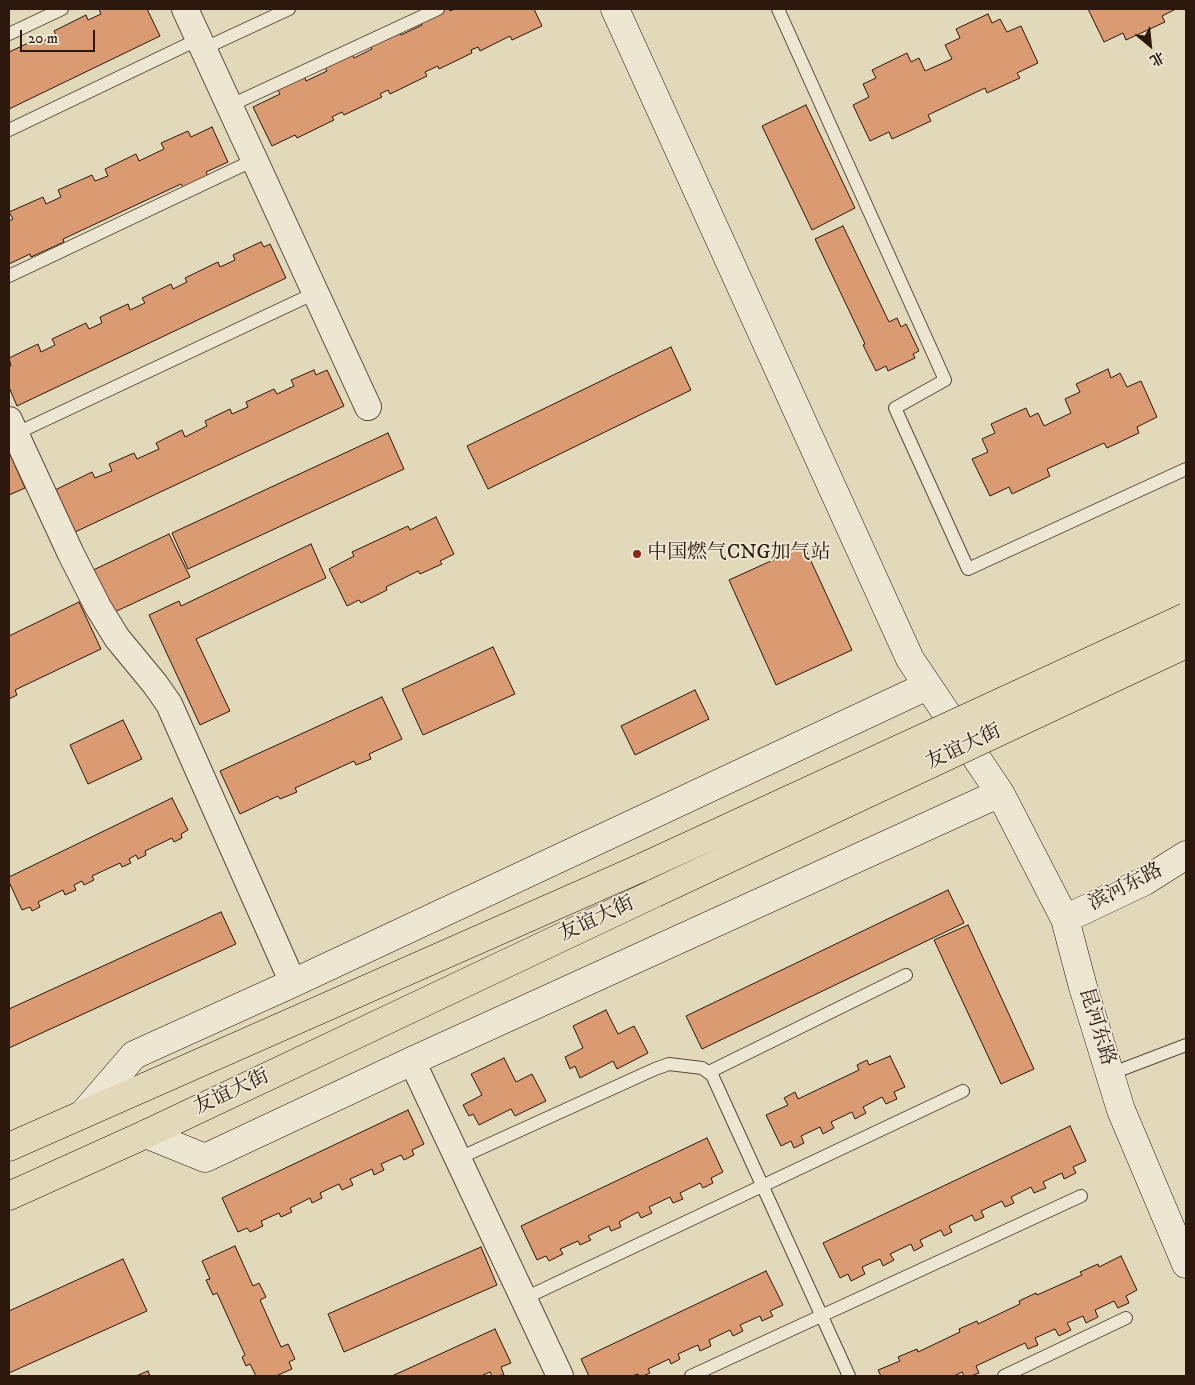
<!DOCTYPE html>
<html>
<head>
<meta charset="utf-8">
<style>
	body { margin:0 }
	#map { position:relative; width:1195px; height:1385px; overflow:hidden; background:#e2d9bb; font-family:"IM FELL DW Pica","Noto Serif SC",serif }
	canvas { display:block }
	.frame { position:absolute; inset:0; border:10px solid #2d180d; pointer-events:none }
	.north { position:absolute; left:1125px; top:20px; width:50px; height:50px; -webkit-text-stroke:4px #ece6d3; paint-order:stroke; rotate:152deg; font-size:14px; font-weight:700; line-height:20px; text-align:center; color:#2d180d }
	.north::after { content:''; display:block; margin:auto; width:18px; height:22px; background:#2d180d; clip-path:polygon(50% 0,100% 100%,50% 72%,0 100%) }
	.scale { position:absolute; left:20px; top:30px; width:75px; height:22px; box-sizing:border-box; border:2px solid #2d180d; border-top:0; padding-left:6px; font-size:15px; line-height:18px; white-space:nowrap; color:#2d180d; -webkit-text-stroke:4px #ece6d3; paint-order:stroke }
</style>
</head>
<body>
<div id="map">
<canvas width="1195" height="1385"></canvas>
<div class="frame"></div>
<div class="north">北</div>
<div class="scale">20 m</div>
</div>
<script>
const context = document.querySelector('canvas').getContext('2d');
context.lineJoin = 'round';
function fillPath(path, color) {
  context.fillStyle = color;
  context.fill(path, 'evenodd');
}
function shape(rows) {
  const path = new Path2D();
  for (const r of rows) {
    path.moveTo(r[0], r[1]);
    for (let i = 2; i < r.length; i += 2) path.lineTo(r[i], r[i + 1]);
  }
  return path;
}
function stroke(path, color, width, dash) {
  context.strokeStyle = color;
  context.lineWidth = width;
  context.lineCap = dash ? 'butt' : 'round';
  context.setLineDash(dash || []);
  context.stroke(path);
}
function write(font, color, halo, rows, align = 'center') {
  context.font = font + ' "IM FELL DW Pica","Noto Serif SC",serif';
  context.lineWidth = 4;
  context.setLineDash([]);
  context.textBaseline = 'middle';
  context.strokeStyle = halo;
  context.fillStyle = color;
  for (const [text, x, y, turn = 0] of rows) {
    context.save();
    context.translate(x, y);
    context.rotate((+turn || 0) * Math.PI / 180);
    context.textAlign = isNaN(turn) ? turn : align;
    if (halo) context.strokeText(text, 0, 0);
    context.fillText(text, 0, 0);
    context.restore();
  }
}
const building = shape([
	[99,9,147,9,160,36,9,109,9,52,39,38,41,42,56,35,54,31,86,15,88,20,101,14,99,9],
	[439,9,449,9,450,11,455,9,534,9,542,26,512,40,510,36,480,51,478,47,471,50,472,53,439,69,438,66,425,72,427,76,390,94,388,90,380,94,382,97,344,115,342,112,332,117,334,120,297,138,295,135,272,146,253,107,280,94,276,86,303,73,306,81,327,71,323,64,350,51,354,58,372,49,368,42,397,28,401,35,422,25,419,18,439,9],
	[1088,9,1176,9,1162,16,1165,22,1126,40,1123,33,1104,42,1088,9],
	[988,14,992,23,1000,19,1007,32,1021,26,1038,63,1017,73,1020,78,987,93,985,88,928,115,931,121,892,139,889,132,870,141,853,105,869,97,863,84,876,78,872,70,907,53,911,62,919,58,925,71,952,59,945,45,960,38,956,29,988,14],
	[806,105,855,208,812,230,762,126,806,105],
	[212,127,228,162,206,172,208,176,183,187,181,184,63,239,64,242,31,257,30,254,9,264,9,221,13,219,9,212,43,197,46,204,61,197,58,190,92,175,95,181,108,176,105,169,136,154,139,161,164,149,161,143,188,131,191,137,212,127],
	[843,226,889,322,897,318,901,327,906,324,919,351,913,354,915,358,888,371,886,366,876,371,863,345,865,344,815,239,843,226],
	[261,242,264,247,270,244,286,278,17,406,9,387,9,367,11,366,9,358,38,344,41,352,55,345,52,339,86,323,89,329,102,323,100,317,128,304,130,310,145,303,142,298,171,284,173,289,187,282,185,278,218,262,220,267,235,260,233,255,261,242],
	[671,347,691,390,488,489,467,446,671,347],
	[1108,369,1111,378,1120,373,1127,387,1141,381,1157,417,1137,427,1139,433,1107,448,1104,443,1047,469,1050,476,1012,494,1009,487,990,496,972,459,988,452,982,439,995,433,991,424,1026,408,1030,417,1038,413,1044,426,1071,413,1065,399,1080,392,1076,384,1108,369],
	[314,370,316,375,327,370,344,406,75,532,55,490,92,472,95,478,112,471,109,464,134,453,137,459,159,449,156,443,182,430,185,437,207,426,205,421,230,409,232,414,248,407,246,402,274,389,277,394,294,386,291,380,314,370],
	[388,433,404,469,188,569,172,533,388,433],
	[9,452,25,488,9,495,9,452],
	[436,517,454,554,440,561,442,564,420,574,418,571,386,587,387,590,361,603,359,600,347,606,329,569,354,556,352,552,408,526,410,530,436,517],
	[169,534,190,577,108,615,87,573,169,534],
	[311,544,326,578,196,639,230,711,200,725,149,615,179,601,181,606,311,544],
	[804,546,852,650,776,685,729,580,804,546],
	[79,602,101,649,15,690,17,695,9,699,9,636,79,602],
	[493,647,515,694,423,735,402,689,493,647],
	[695,690,709,719,635,755,621,726,695,690],
	[382,697,402,739,369,754,371,759,356,765,354,761,295,788,297,792,280,799,278,796,240,814,220,771,382,697],
	[123,720,142,759,88,784,70,745,123,720],
	[172,798,188,830,181,834,182,838,174,842,172,838,145,851,146,855,138,859,136,855,129,859,131,863,122,867,120,863,92,876,94,880,84,885,82,881,74,885,76,890,65,895,63,890,38,902,40,907,32,911,30,907,22,910,9,882,9,877,172,798],
	[948,890,964,923,702,1049,686,1016,948,890],
	[221,912,236,944,9,1048,9,1009,221,912],
	[968,925,1034,1069,1001,1084,934,940,968,925],
	[606,1010,618,1034,634,1026,648,1053,617,1069,613,1061,580,1078,575,1066,570,1069,565,1057,583,1048,573,1026,606,1010],
	[890,1056,905,1087,894,1092,897,1099,886,1104,882,1097,863,1107,866,1113,855,1119,852,1112,831,1122,834,1128,823,1134,820,1127,801,1136,804,1143,794,1148,791,1141,781,1146,766,1115,788,1105,784,1098,795,1092,798,1099,859,1070,857,1065,867,1060,869,1065,890,1056],
	[504,1058,516,1082,532,1074,546,1101,515,1116,511,1109,479,1125,473,1114,469,1116,463,1105,482,1095,471,1074,504,1058],
	[408,1110,424,1144,412,1150,414,1155,404,1160,401,1155,381,1164,384,1170,374,1175,372,1169,350,1179,353,1185,342,1190,339,1184,320,1193,322,1198,312,1203,310,1198,290,1208,292,1212,281,1217,279,1213,261,1221,263,1226,250,1232,247,1228,238,1232,222,1198,408,1110],
	[1070,1126,1086,1161,1073,1167,1076,1173,1064,1179,1062,1173,1043,1182,1046,1188,1034,1193,1031,1187,1011,1197,1014,1203,1005,1207,1002,1201,981,1211,984,1217,975,1221,972,1215,949,1226,952,1232,944,1236,941,1230,920,1240,923,1246,914,1251,911,1244,890,1254,894,1260,883,1266,880,1259,862,1267,865,1274,851,1281,848,1274,840,1278,823,1243,1070,1126],
	[707,1138,723,1172,711,1178,713,1183,703,1188,700,1183,680,1193,683,1199,673,1203,670,1197,649,1207,652,1213,641,1218,638,1212,619,1222,621,1227,611,1231,609,1226,588,1236,591,1240,580,1245,578,1241,560,1249,563,1254,549,1261,546,1256,537,1260,521,1226,707,1138],
	[235,1246,253,1286,259,1283,266,1297,260,1300,281,1347,288,1344,295,1359,289,1362,292,1369,276,1376,256,1376,250,1364,246,1366,242,1357,245,1355,217,1293,213,1295,206,1280,210,1279,202,1261,235,1246],
	[481,1247,497,1285,344,1352,328,1314,481,1247],
	[1121,1256,1137,1290,1126,1296,1129,1303,1118,1308,1114,1301,1095,1310,1098,1317,1086,1323,1083,1316,1067,1323,1071,1330,1059,1336,1055,1329,1035,1338,1038,1345,1028,1349,1025,1343,976,1366,979,1373,971,1376,964,1376,962,1372,954,1376,881,1376,878,1370,900,1361,898,1357,917,1349,918,1352,960,1332,959,1329,977,1321,978,1324,1020,1304,1019,1301,1036,1293,1037,1295,1082,1275,1080,1272,1098,1264,1099,1267,1121,1256],
	[123,1259,147,1311,9,1373,9,1311,123,1259],
	[766,1271,783,1305,770,1311,773,1316,762,1321,760,1316,740,1325,743,1331,733,1336,730,1330,709,1340,711,1346,700,1351,698,1345,678,1354,680,1359,671,1364,669,1359,648,1369,650,1373,643,1376,639,1376,638,1374,632,1376,589,1376,581,1359,766,1271],
	[495,1329,511,1363,501,1367,504,1375,492,1376,490,1372,481,1376,392,1376,495,1329],
	[148,1371,150,1376,136,1376,148,1371]
]);
fillPath(building, '#da9b73');
stroke(building, '#2d180d', 1);
const lane = shape([
	[778,9,945,380,895,408,968,569,1186,469],
	[9,34,62,9],
	[203,49,289,9],
	[229,106,438,9],
	[9,130,199,39],
	[9,276,254,160],
	[15,434,315,293],
	[709,1072,906,975],
	[1110,1074,1186,1045],
	[457,1159,655,1069,669,1064,702,1068,712,1075,849,1376],
	[523,1299,963,1091],
	[691,1376,1081,1196],
	[1004,1376,1126,1318]
]);
const street = shape([
	[185,9,368,407],
	[9,420,71,554,98,607,117,638,155,684,169,704,293,983],
	[412,1061,560,1376]
]);
const secondary = shape([
	[615,9,910,659,1000,793,1065,919,1083,987,1121,1110,1186,1264],
	[1065,919,1145,881,1186,855],
	[84,1113,134,1055,293,983,927,686],
	[146,1134,205,1158,412,1061,1000,793]
]);
const primary = shape([
	[9,1147,643,867],
	[9,1196,146,1134,655,893]
]);
stroke(lane, '#5a4838', 14);
stroke(street, '#5a4838', 28);
stroke(secondary, '#2d180d', 29);
stroke(primary, '#2d180d', 29);
stroke(lane, '#ece6d3', 12);
stroke(street, '#ece6d3', 26);
stroke(secondary, '#ece6d3', 28);
stroke(primary, '#e2d9bb', 28);
const primaryBridge = shape([
	[643,867,1186,617],
	[655,893,1186,644]
]);
stroke(primaryBridge, '#2d180d', 29, []);
stroke(primaryBridge, '#e2d9bb', 28);
for (const [x, y, r, color] of [
	[637,554,5,"#8f2418"]
]) {
  const dot = new Path2D();
  dot.arc(x, y, r, 0, 2 * Math.PI);
  context.fillStyle = color;
  context.fill(dot);
  stroke(dot, '#ece6d3', 2);
}
write('20px', '#2d180d', '#ece6d3', [
	["中国燃气CNG加气站",647,554]
], 'left');
write('20px', '#2d180d', '#ece6d3', [
	["友谊大街",964,748,-25],
	["滨河东路",1126,888,-27],
	["友谊大街",597,920,-25],
	["昆河东路",1096,1027,73],
	["友谊大街",232,1093,-25]
]);
</script>
</body>
</html>
